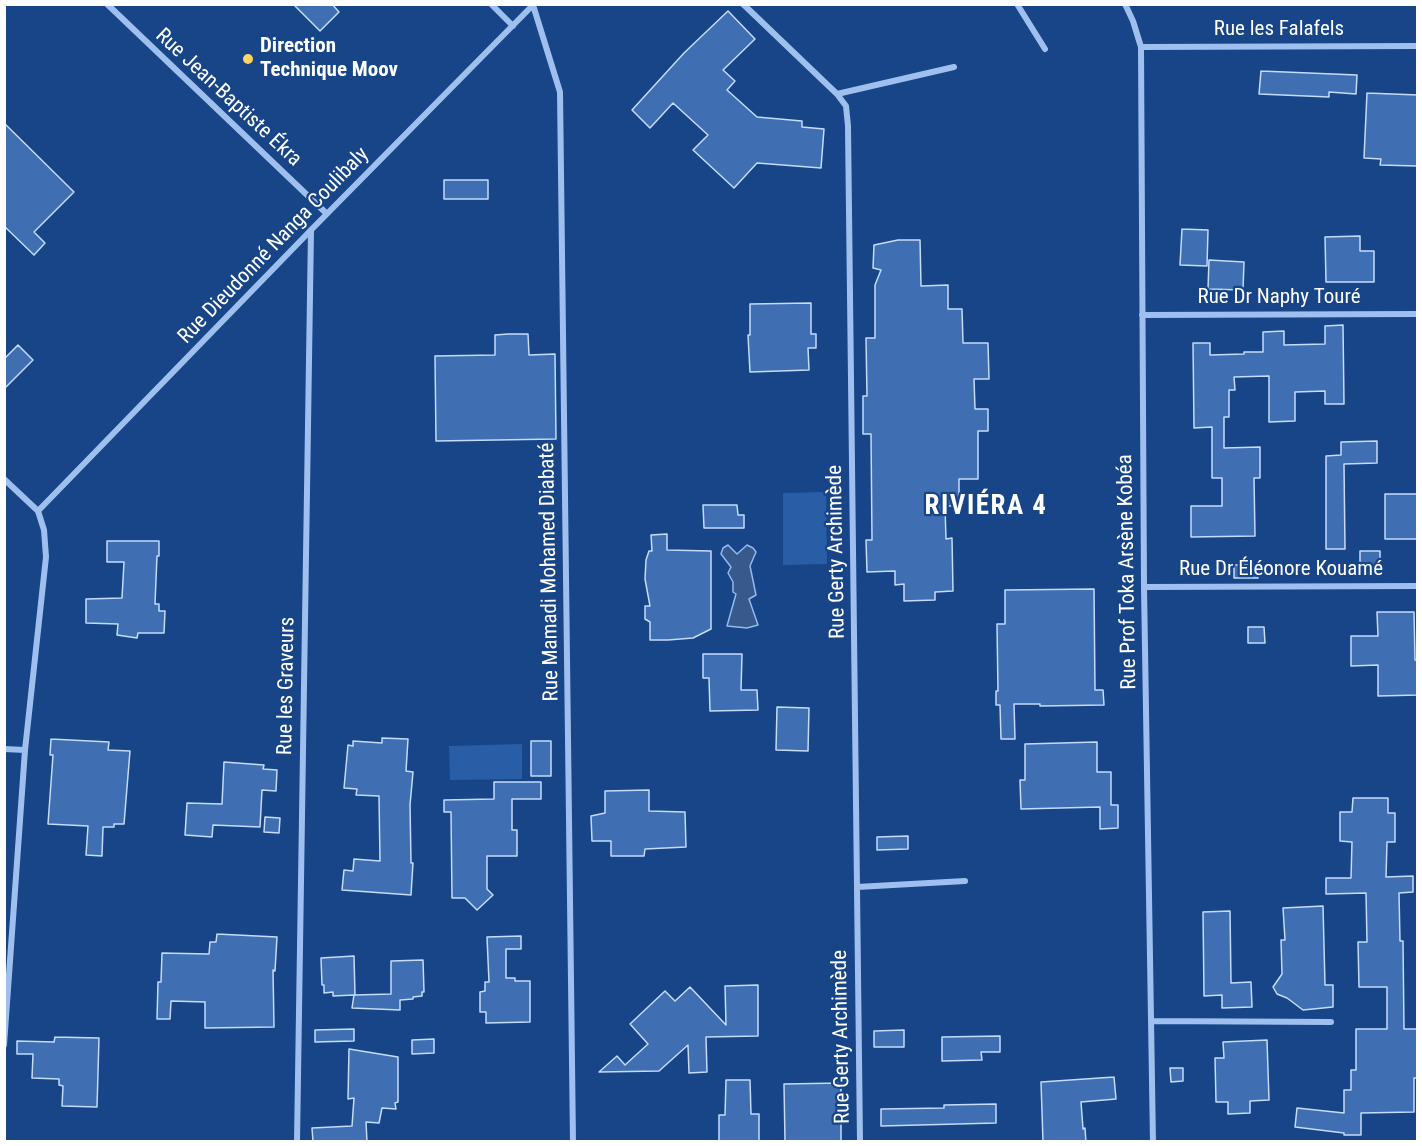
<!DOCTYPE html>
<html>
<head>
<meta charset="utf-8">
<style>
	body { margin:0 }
	#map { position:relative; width:1422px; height:1146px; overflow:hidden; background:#174588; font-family:"Roboto Condensed",sans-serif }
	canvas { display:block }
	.frame { position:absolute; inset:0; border:6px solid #fff; pointer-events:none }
</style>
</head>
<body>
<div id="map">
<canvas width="1422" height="1146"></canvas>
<div class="frame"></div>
</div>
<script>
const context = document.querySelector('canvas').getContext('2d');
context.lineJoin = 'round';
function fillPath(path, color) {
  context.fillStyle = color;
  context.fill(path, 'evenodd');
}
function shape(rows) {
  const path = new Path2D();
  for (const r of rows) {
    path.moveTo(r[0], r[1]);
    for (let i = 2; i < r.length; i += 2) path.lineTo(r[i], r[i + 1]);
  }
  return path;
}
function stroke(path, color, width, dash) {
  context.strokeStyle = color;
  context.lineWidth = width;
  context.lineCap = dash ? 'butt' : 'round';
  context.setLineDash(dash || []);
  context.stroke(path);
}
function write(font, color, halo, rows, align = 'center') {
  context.font = font + ' "Roboto Condensed",sans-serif';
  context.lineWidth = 4.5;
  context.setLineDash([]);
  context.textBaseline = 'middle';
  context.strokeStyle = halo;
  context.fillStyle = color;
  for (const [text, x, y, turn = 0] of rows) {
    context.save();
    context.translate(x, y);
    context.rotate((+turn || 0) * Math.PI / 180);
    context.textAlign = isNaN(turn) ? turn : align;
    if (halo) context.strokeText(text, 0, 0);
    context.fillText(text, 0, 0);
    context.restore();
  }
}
fillPath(shape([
	[826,492,827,564,783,565,783,493],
	[522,744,522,779,450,780,449,746]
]), '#295ea7');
const water = shape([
	[728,545,737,554,747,545,753,548,756,552,750,566,756,595,749,599,758,625,747,628,727,626,736,594,733,592,733,582,728,573,731,567,721,554,723,548,728,545]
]);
fillPath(water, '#37598b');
stroke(water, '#91baf1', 1.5);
const building = shape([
	[293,4,332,4,339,12,320,31,293,4],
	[728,11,755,39,723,70,735,81,727,90,757,117,802,121,802,127,824,129,821,168,757,163,734,188,693,150,708,135,673,103,650,128,632,110,684,53,728,11],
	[1261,71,1357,75,1356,94,1329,92,1329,97,1259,94,1261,71],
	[1367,93,1418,95,1417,166,1380,165,1381,159,1364,158,1367,93],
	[4,123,74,192,34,232,45,243,34,255,4,226,4,123],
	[444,180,488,180,488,199,444,199,444,180],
	[1182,229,1208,230,1207,266,1180,265,1182,229],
	[1360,236,1360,251,1374,251,1374,282,1326,282,1325,237,1360,236],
	[898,240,920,240,921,286,948,285,948,309,962,309,963,343,988,343,989,379,974,379,975,409,988,409,988,431,978,431,978,479,959,479,959,506,945,506,946,539,952,538,953,591,935,592,935,600,904,601,904,584,895,585,895,571,867,572,866,540,872,540,871,434,863,434,863,396,867,396,866,338,875,338,875,285,881,270,873,268,874,245,898,240],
	[1209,260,1244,262,1243,290,1208,289,1209,260],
	[811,303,811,334,816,334,816,348,808,348,809,370,750,372,748,335,750,335,750,304,811,303],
	[1343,325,1344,404,1325,404,1325,391,1295,392,1295,421,1269,422,1269,376,1234,377,1235,390,1229,390,1229,417,1224,417,1224,448,1260,447,1260,478,1254,478,1255,536,1191,537,1191,506,1222,506,1222,478,1212,478,1212,427,1194,428,1193,343,1210,343,1210,355,1244,354,1244,352,1263,352,1263,332,1284,331,1284,345,1325,344,1325,326,1343,325],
	[508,334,528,334,529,355,555,354,556,439,436,441,435,356,495,355,495,335,508,334],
	[18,345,33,360,4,389,4,359,18,345],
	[1377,441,1377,463,1344,464,1345,549,1326,549,1326,456,1341,455,1341,442,1377,441],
	[1385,494,1418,494,1418,539,1385,539,1385,494],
	[703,505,737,505,738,515,744,515,744,528,704,528,703,505],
	[667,534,667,550,711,551,711,629,693,638,668,640,650,640,650,622,645,619,645,606,650,606,645,579,646,560,649,551,652,551,651,535,667,534],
	[107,541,159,541,159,556,157,556,155,604,159,604,159,611,165,611,164,633,138,633,137,638,117,635,118,624,86,623,86,599,122,598,124,562,107,562,107,541],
	[1360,551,1380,551,1380,574,1360,574,1360,551],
	[1234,565,1258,565,1258,578,1234,578,1234,565],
	[1094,589,1095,690,1103,690,1104,705,1040,706,1040,704,1014,704,1015,739,1001,739,1000,705,996,705,996,691,998,691,997,624,1005,624,1005,590,1094,589],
	[1377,612,1414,612,1415,660,1418,660,1418,695,1378,696,1378,665,1351,666,1351,636,1378,636,1377,612],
	[1248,627,1264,627,1265,643,1248,643,1248,627],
	[703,654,742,654,741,690,757,690,758,710,710,711,709,678,703,678,703,654],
	[777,707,809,708,808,751,776,750,777,707],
	[382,738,408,739,406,771,413,772,410,805,411,863,413,863,411,895,342,890,344,870,353,871,354,859,380,861,379,796,356,795,357,789,344,788,348,745,353,746,353,741,382,743,382,738],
	[51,739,109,742,108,750,130,751,124,824,114,824,114,827,103,827,102,856,86,855,88,826,48,824,53,755,50,755,51,739],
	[531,741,551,741,551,776,531,776,531,741],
	[1097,742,1097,772,1111,772,1111,805,1118,805,1118,828,1100,829,1100,807,1021,809,1020,780,1025,780,1025,744,1097,742],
	[224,762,264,765,263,769,277,770,276,791,262,790,260,827,213,825,212,837,185,835,187,803,222,804,224,762],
	[494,782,541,782,541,799,512,799,512,830,517,830,517,856,487,856,487,889,493,895,477,910,465,898,452,898,451,812,444,812,444,800,494,799,494,782],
	[649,790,649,811,685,812,686,847,645,849,644,856,611,856,611,841,592,841,591,816,605,813,605,791,649,790],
	[1353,798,1388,798,1388,813,1395,813,1395,842,1387,842,1386,877,1413,876,1413,892,1399,893,1400,941,1403,941,1404,1029,1418,1029,1418,1078,1414,1078,1414,1112,1361,1113,1361,1135,1344,1135,1344,1133,1295,1127,1297,1108,1344,1113,1344,1090,1351,1090,1351,1070,1356,1070,1356,1029,1387,1029,1387,987,1359,987,1358,942,1367,942,1366,893,1326,894,1326,878,1351,878,1352,842,1340,841,1340,812,1352,812,1353,798],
	[265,817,280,818,279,833,264,832,265,817],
	[908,836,908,849,877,850,877,837,908,836],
	[1323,906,1325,985,1333,985,1333,1007,1303,1010,1287,998,1277,994,1273,987,1282,974,1281,940,1285,940,1283,908,1323,906],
	[1230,911,1231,983,1251,982,1252,1007,1222,1008,1222,995,1204,996,1203,912,1230,911],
	[217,934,277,937,275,971,273,970,274,1027,205,1028,205,1002,171,1001,170,1019,157,1019,158,982,161,982,162,953,209,954,210,942,216,942,217,934],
	[521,936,521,949,506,949,506,978,515,978,515,981,530,981,530,1022,486,1023,486,1012,480,1012,480,992,485,991,485,982,489,982,487,937,521,936],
	[354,956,355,995,391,994,391,961,423,960,424,992,422,992,422,996,413,997,413,999,400,1000,400,1010,352,1008,354,995,333,996,333,992,324,993,324,985,322,985,321,958,354,956],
	[758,985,758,1036,706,1037,707,1072,689,1073,688,1045,659,1071,599,1072,617,1056,625,1065,648,1044,630,1024,665,991,675,1001,690,987,726,1025,725,986,758,985],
	[354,1029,354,1041,315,1042,315,1030,354,1029],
	[904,1030,904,1047,874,1047,874,1031,904,1030],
	[1000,1036,1000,1052,981,1052,982,1060,942,1061,942,1037,1000,1036],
	[55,1037,99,1038,97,1107,62,1106,63,1086,59,1085,59,1079,32,1078,33,1054,17,1054,17,1041,54,1042,55,1037],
	[434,1039,434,1053,412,1054,412,1040,434,1039],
	[1267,1040,1269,1100,1250,1101,1250,1113,1228,1114,1228,1102,1216,1102,1215,1058,1224,1058,1223,1042,1267,1040],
	[349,1049,398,1057,398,1102,395,1103,396,1109,382,1108,379,1123,366,1122,367,1142,313,1142,312,1128,352,1126,354,1098,348,1099,349,1049],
	[1170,1068,1183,1068,1183,1081,1171,1082,1170,1068],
	[1114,1077,1116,1099,1081,1102,1083,1129,1085,1128,1086,1142,1043,1142,1041,1082,1114,1077],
	[726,1080,750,1080,751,1114,759,1114,759,1142,719,1142,719,1115,725,1115,726,1080],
	[841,1083,841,1142,785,1142,784,1084,841,1083],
	[996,1104,996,1123,881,1126,881,1109,944,1108,944,1105,996,1104]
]);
fillPath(building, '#3f6fb2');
stroke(building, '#c4dbfa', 1.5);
stroke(shape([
	[107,4,327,214],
	[491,4,513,26],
	[743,4,837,94,846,106,848,126,860,1142],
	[1017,4,1045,49],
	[1125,4,1133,21,1141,47,1144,587,1153,1142],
	[533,5,560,92,573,1142],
	[1141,47,1418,46],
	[837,94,954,67],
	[1142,315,1418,314],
	[4,479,38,511,44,530,46,557,25,750,4,1045],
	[38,511,311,230,534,4],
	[1144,587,1418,586],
	[4,749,25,750],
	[857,887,965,881],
	[1151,1021,1331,1022],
	[297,1142,311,230]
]), '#9fc0ee', 6);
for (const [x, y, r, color] of [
	[248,59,6,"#ffd55b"]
]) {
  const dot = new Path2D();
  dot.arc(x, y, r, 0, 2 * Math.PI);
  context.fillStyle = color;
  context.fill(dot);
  stroke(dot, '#174588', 2);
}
write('21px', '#fff', '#174588', [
	["Rue les Falafels",1279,30],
	["Rue Jean-Baptiste Ékra",228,98,43],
	["Rue Dieudonné Nanga Coulibaly",274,246,-46],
	["Rue Dr Naphy Touré",1279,298],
	["Rue Gerty Archimède",837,552,-91],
	["Rue Dr Éléonore Kouamé",1281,570],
	["Rue Mamadi Mohamed Diabaté",550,572,-91],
	["Rue Prof Toka Arsène Kobéa",1128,572,-91],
	["Rue les Graveurs",287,686,-89],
	["Rue Gerty Archimède",842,1037,-91]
]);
write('bold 21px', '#fff', '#174588', [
	["Direction",260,47],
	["Technique Moov",260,71]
], 'left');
context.letterSpacing = '1.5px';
write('bold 27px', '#fff', '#174588', [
	["RIVIÉRA 4",986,507]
]);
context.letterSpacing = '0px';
</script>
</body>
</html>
